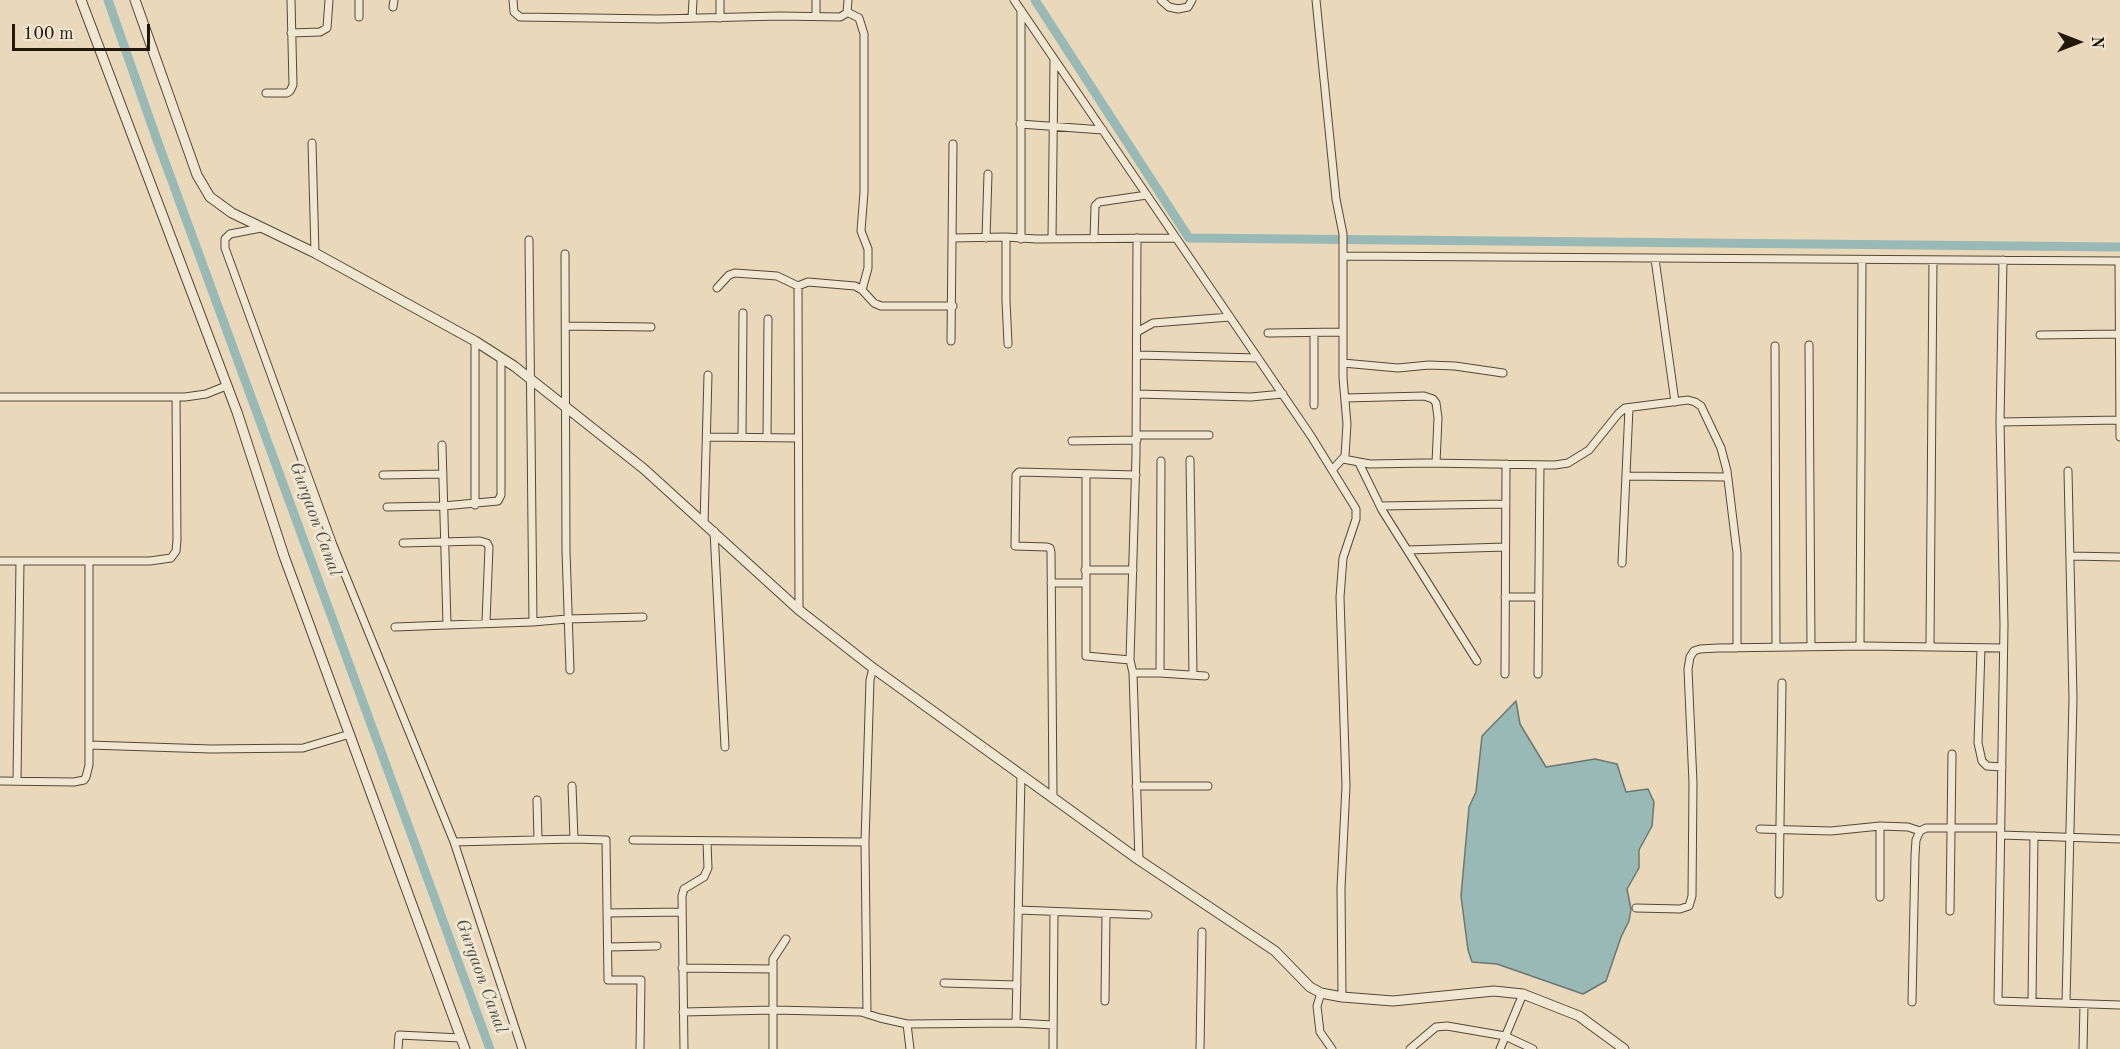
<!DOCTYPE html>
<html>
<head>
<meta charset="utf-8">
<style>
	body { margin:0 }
	#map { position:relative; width:2120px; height:1049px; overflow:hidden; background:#e9d9ba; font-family:"Old Standard TT",serif }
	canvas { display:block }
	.north { position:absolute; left:2048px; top:12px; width:60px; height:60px; -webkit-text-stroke:4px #f1e6d2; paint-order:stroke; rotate:90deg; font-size:16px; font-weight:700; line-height:24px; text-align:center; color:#22170c }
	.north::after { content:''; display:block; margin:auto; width:21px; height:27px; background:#22170c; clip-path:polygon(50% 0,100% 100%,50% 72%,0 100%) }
	.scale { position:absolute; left:12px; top:24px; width:138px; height:27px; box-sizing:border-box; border:3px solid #22170c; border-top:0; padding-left:8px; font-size:18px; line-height:21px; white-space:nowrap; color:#22170c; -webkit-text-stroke:4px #f1e6d2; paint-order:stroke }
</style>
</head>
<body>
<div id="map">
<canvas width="2120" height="1049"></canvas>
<div class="north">N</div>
<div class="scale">100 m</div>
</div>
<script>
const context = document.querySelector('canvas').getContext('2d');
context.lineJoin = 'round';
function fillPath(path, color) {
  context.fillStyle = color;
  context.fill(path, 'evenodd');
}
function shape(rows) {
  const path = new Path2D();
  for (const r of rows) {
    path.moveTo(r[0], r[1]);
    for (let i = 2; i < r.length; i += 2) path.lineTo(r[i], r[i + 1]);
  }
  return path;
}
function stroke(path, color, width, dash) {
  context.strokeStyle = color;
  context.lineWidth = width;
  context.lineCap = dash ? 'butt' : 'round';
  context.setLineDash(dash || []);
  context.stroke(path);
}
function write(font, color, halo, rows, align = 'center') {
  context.font = font + ' "Old Standard TT",serif';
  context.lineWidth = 6;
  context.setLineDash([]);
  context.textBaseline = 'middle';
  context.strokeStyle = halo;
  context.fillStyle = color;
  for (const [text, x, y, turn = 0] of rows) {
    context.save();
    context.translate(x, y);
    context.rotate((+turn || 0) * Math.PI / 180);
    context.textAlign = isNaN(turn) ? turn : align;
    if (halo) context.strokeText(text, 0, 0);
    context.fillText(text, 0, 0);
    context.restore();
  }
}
const water = shape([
	[1516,701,1520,724,1546,767,1595,759,1617,764,1626,792,1648,789,1654,802,1652,826,1639,850,1639,868,1627,889,1631,909,1629,921,1621,937,1606,981,1583,994,1497,964,1472,962,1468,950,1461,896,1469,807,1476,792,1482,736,1516,701]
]);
fillPath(water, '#99b9b6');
stroke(water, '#697872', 1.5);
stroke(shape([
	[108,0,157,140,490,1049],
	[1035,0,1189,238,2120,247]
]), '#99b9b6', 9);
const minor = shape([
	[359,0,359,17],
	[513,0,514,12,520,17,659,19,780,16,840,17,847,13,848,0],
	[816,0,816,16],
	[1014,0,1311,436,1356,509,1356,519,1343,558,1340,597,1346,786,1341,888,1342,997],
	[1161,0,1169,7,1178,9,1188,7,1192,0],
	[1316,0,1336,199,1343,234,1343,378,1347,424,1345,456,1332,470],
	[393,7,394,0],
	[1021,10,1021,239],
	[847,12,859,18,864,34,864,192,861,231,868,249,868,268,862,290],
	[692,18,693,0],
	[720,18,720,0],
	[291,33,320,32,327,28,329,0],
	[266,93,287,93,290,91,293,85,291,0],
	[1020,124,1103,130],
	[312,143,315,253],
	[261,228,230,234,225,239,225,248,333,545,454,842,522,1049],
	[1006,237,1006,301,1008,344],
	[953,238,1006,237,1036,239,1176,238],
	[986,238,988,174],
	[1137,238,1136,455,1130,660,1133,673,1139,860],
	[1052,239,1054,60],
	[1094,239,1095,206,1099,202,1147,195],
	[529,240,533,622,567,619,643,617],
	[565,254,566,551,570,670],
	[1343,256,2120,261],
	[1655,259,1675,402],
	[2003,260,2000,422,2004,625,1998,1001,2120,1005],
	[2119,261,2120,437],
	[717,288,729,275,735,273,777,276,798,286],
	[566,326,651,327],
	[1137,332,1153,323,1230,317],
	[1268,333,1343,332],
	[1314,333,1314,405],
	[2040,335,2120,334],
	[475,341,475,505],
	[951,341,953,144],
	[1809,345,1811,646],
	[1775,346,1776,647],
	[1137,355,1258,358],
	[1343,363,1398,368,1429,365,1455,366,1503,373],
	[1137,394,1251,397,1283,394],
	[0,397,185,397,206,394,226,386],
	[1345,398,1424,396,1433,399,1436,403,1438,418,1436,463],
	[2000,422,2120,420],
	[1137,435,1209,435],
	[707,437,798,438],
	[742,437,743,313],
	[767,437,768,319],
	[1072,441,1137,440],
	[1343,459,1370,464,1426,463,1555,465,1568,463,1589,450,1618,414,1625,408,1688,400,1695,402,1701,406,1721,448,1727,471,1737,553,1737,648],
	[1190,460,1193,675],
	[1359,463,1382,510,1477,661],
	[1086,474,1086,656,1130,660],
	[383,475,443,474],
	[1626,476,1727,477],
	[1380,506,1506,504],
	[387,507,443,506,498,501,501,495,501,358],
	[704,524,708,375],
	[714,531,725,747],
	[403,543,480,541,487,543,489,547,486,622],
	[1408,550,1505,547],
	[2070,556,2120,557],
	[0,561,150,561,171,558,176,551,177,540,176,397],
	[1622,563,1629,408],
	[1085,570,1133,570],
	[1051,583,1085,583],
	[1505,597,1539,597],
	[799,610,798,286,808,282,855,286,862,290,874,303,881,306,953,306],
	[447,625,533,622],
	[395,627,447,625,442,445],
	[1860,646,1862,260],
	[1930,646,1933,260],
	[1981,648,1978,743,1982,761,1987,766,2002,767],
	[1133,673,1160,673,1205,676],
	[1160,673,1161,461],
	[1505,674,1506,464],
	[1538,674,1540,465],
	[89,745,211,749,303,748,350,734],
	[0,781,74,782,84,780,86,777,89,765,89,561],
	[17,781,20,561],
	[572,786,574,839],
	[1136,786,1208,786],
	[1053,796,1051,552,1050,548,1047,547,1015,546,1016,475,1019,472,1136,475],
	[537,800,538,840],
	[1880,826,1880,897],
	[1760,829,1831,831,1880,826,1908,827,1920,831],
	[2001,835,2120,839],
	[633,840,865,842],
	[454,842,574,839,606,840,608,980,641,980,640,1049],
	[1779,894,1782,683],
	[1636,908,1680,909,1689,906,1692,896,1693,783,1688,669,1690,657,1694,651,1700,649,1718,648,1866,646,2002,648],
	[1018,910,1148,915],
	[1950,911,1952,754],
	[607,913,682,912],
	[608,947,657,946],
	[682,968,772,969],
	[944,983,1017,985],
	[1321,993,1317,1006,1320,1032,1332,1049],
	[1105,1001,1106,914],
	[1912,1002,1915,855,1916,840,1920,831,1926,828,2000,828],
	[2032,1002,2034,836],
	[2066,1003,2073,698,2068,471],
	[683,1012,774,1010,861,1012,880,1018,907,1024,1016,1023,1053,1025],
	[867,1014,865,842,870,680,873,668],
	[1016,1023,1021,775],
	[907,1024,910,1049],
	[398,1049,399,1035,461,1038],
	[684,1049,682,896,684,889,704,877,708,868,707,842],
	[773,1049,773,959,786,939],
	[1053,1049,1054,912],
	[1200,1049,1202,932],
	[1410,1049,1436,1027,1447,1026,1505,1036,1533,1049],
	[1500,1049,1523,994],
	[2083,1049,2084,1004]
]);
const tertiary = shape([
	[81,0,237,412,284,556,465,1049],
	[135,0,197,175,210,197,232,213,315,253,475,341,514,366,644,469,799,610,873,668,1139,860,1275,951,1310,987,1321,993,1342,997,1393,1001,1494,991,1523,994,1579,1016,1624,1049]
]);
stroke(minor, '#544838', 9);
stroke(tertiary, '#544838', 11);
stroke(minor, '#f1e6d2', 7);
stroke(tertiary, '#f1e6d2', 9);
write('italic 18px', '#4c5048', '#f1e6d2', [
	["Gurgaon Canal",315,519,70],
	["Gurgaon Canal",481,976,70]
]);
</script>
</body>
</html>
